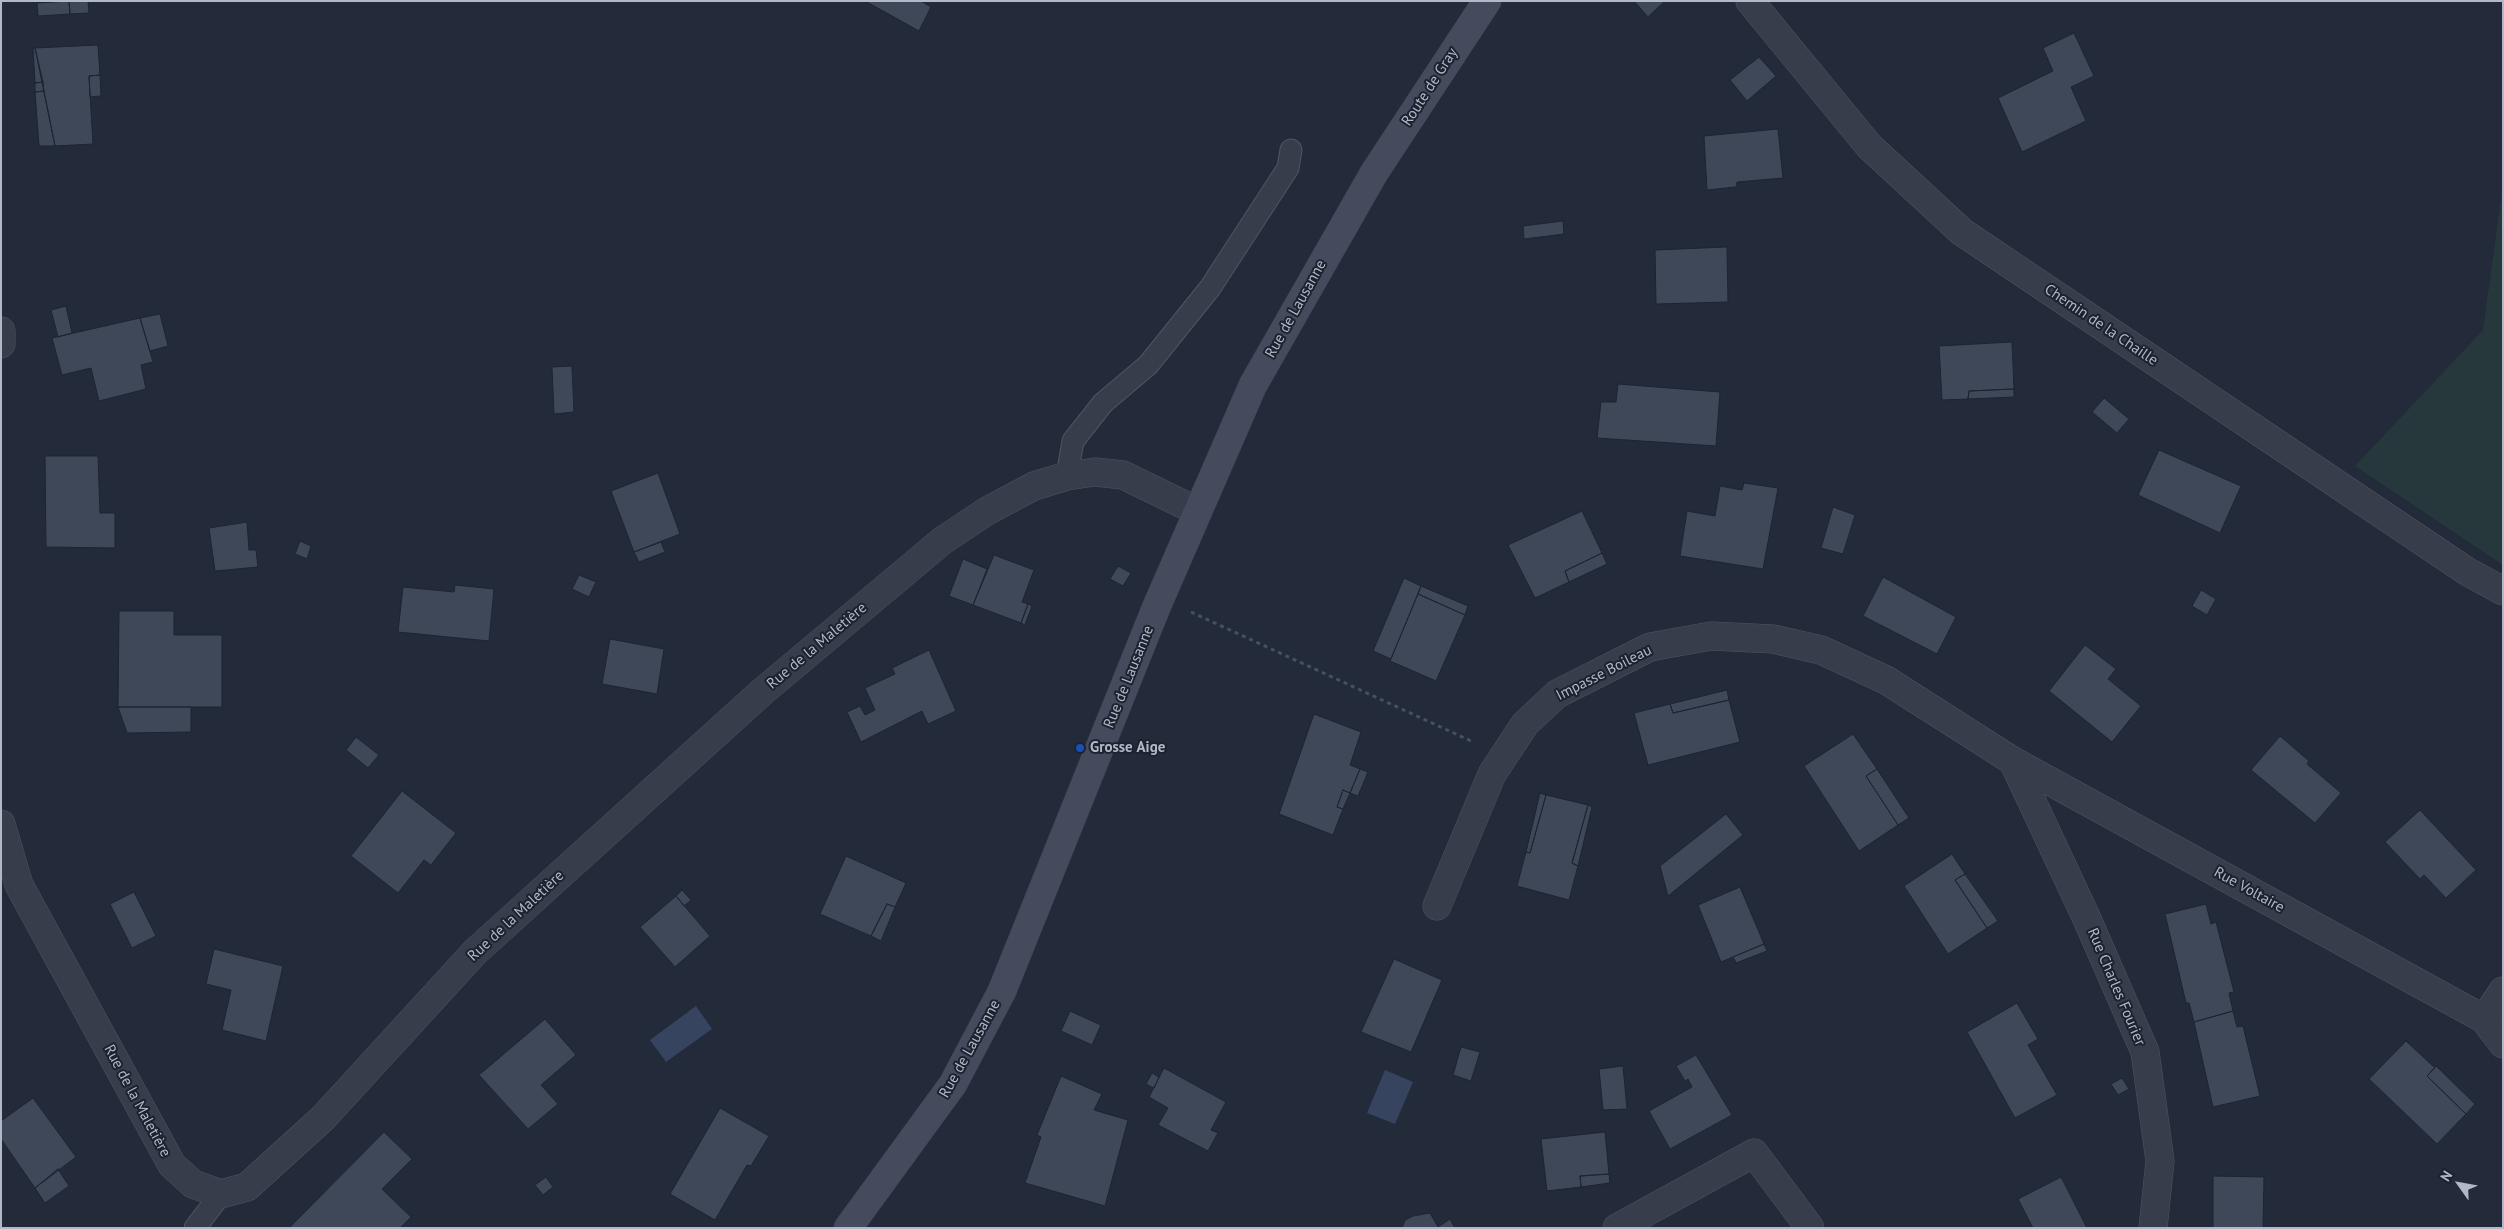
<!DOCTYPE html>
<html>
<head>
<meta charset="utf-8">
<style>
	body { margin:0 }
	#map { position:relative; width:2504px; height:1229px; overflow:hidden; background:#232a39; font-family:"PT Sans",sans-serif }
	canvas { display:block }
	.frame { position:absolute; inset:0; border:2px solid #b2b8c6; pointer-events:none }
	.north { position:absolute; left:2434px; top:1159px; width:50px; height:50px; -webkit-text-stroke:4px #1c222f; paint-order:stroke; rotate:302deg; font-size:14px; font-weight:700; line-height:20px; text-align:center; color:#b2b8c6 }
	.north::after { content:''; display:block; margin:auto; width:18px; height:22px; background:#b2b8c6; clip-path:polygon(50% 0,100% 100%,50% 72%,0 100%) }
</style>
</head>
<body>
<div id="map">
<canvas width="2504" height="1229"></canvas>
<div class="frame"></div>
<div class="north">N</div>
</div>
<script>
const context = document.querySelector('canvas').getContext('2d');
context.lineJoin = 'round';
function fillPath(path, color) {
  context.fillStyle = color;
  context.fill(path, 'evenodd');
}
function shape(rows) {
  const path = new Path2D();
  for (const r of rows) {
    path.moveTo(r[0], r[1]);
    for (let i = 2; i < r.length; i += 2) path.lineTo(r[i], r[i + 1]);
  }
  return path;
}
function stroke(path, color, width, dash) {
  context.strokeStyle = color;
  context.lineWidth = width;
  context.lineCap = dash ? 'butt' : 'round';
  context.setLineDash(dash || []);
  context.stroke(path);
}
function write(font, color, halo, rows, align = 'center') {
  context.font = font + ' "PT Sans",sans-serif';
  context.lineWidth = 4;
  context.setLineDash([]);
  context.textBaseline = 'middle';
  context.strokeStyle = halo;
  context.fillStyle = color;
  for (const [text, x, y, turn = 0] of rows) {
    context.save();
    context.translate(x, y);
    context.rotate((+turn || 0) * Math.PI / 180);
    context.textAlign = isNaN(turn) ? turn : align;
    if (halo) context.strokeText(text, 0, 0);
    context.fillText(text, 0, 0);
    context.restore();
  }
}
fillPath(shape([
	[2503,185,2503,565,2355,466,2483,330]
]), '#26383c');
fillPath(shape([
	[696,1006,712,1029,666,1062,650,1040],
	[1385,1070,1413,1082,1395,1124,1367,1113]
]), '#374460');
const building = shape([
	[69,1,88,1,89,13,70,14,69,1],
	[69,1,70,14,38,16,37,3,69,1],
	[865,1,921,1,931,7,919,31,865,1],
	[1634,1,1665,1,1648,17,1634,1],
	[2074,33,2094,76,2071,87,2086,121,2022,152,1998,98,2053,71,2043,48,2074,33],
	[98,45,100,75,89,76,93,144,55,146,35,48,98,45],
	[33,48,35,48,43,82,35,83,33,48],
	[1759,57,1776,76,1747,101,1730,80,1759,57],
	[100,75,101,96,90,97,89,76,100,75],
	[43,82,44,91,35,92,35,83,43,82],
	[44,91,55,146,39,146,35,92,44,91],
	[1778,129,1783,178,1737,182,1736,187,1707,190,1704,136,1778,129],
	[1563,221,1564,234,1524,239,1523,226,1563,221],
	[1727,247,1728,302,1656,304,1655,250,1727,247],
	[66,306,72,333,58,337,51,310,66,306],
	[160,314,168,346,150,351,140,318,160,314],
	[140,318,153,362,141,365,146,389,99,401,91,368,62,375,52,338,140,318],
	[2012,342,2014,389,1969,391,1968,399,1942,400,1939,346,2012,342],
	[572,366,574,412,554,414,552,367,572,366],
	[1618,384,1720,392,1716,446,1597,438,1601,402,1616,402,1618,384],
	[2014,389,2014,397,1968,399,1969,391,2014,389],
	[2104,398,2129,419,2117,433,2092,412,2104,398],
	[2159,450,2241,486,2220,533,2138,495,2159,450],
	[45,456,98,456,100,513,115,513,115,548,46,547,45,456],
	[658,473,680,534,634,552,611,491,658,473],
	[1744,483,1778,488,1763,569,1680,556,1687,511,1715,516,1720,486,1742,490,1744,483],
	[1833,507,1855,515,1843,554,1821,548,1833,507],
	[1582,511,1602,553,1565,571,1569,582,1535,598,1508,545,1582,511],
	[247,522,249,550,256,550,258,567,215,571,209,528,247,522],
	[300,541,311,546,307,559,295,554,300,541],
	[661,542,665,552,639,562,634,552,661,542],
	[1602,553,1607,564,1569,582,1565,571,1602,553],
	[994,555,1034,570,1022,602,1028,604,1021,623,973,605,994,555],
	[963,559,987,569,973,605,949,596,963,559],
	[1118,566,1131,573,1123,586,1110,579,1118,566],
	[579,575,596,582,589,597,572,589,579,575],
	[1883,577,1956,617,1937,654,1863,616,1883,577],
	[1404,578,1421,586,1391,659,1373,651,1404,578],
	[455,585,494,589,489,641,398,632,403,587,454,592,455,585],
	[1421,586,1468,606,1465,615,1418,594,1421,586],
	[2201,590,2216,599,2207,615,2192,606,2201,590],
	[1418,594,1465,615,1436,681,1390,661,1418,594],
	[1028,604,1032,606,1025,625,1021,623,1028,604],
	[119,611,174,611,174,635,222,635,222,707,118,707,119,611],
	[610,639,664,649,657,694,602,684,610,639],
	[2085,645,2116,669,2108,679,2141,706,2112,742,2049,691,2085,645],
	[929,650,956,711,928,724,922,711,861,742,847,712,860,706,865,715,875,710,865,688,895,674,892,668,929,650],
	[1727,690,1729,700,1673,713,1670,704,1727,690],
	[1729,700,1740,742,1648,765,1634,713,1670,704,1673,713,1729,700],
	[118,707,191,707,191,732,127,733,118,707],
	[1314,714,1361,732,1350,765,1360,769,1350,793,1343,790,1337,807,1343,809,1333,835,1279,814,1314,714],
	[1853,734,1877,769,1866,776,1898,825,1859,851,1804,766,1853,734],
	[2280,736,2309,761,2307,764,2341,793,2315,823,2251,770,2280,736],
	[356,737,379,755,368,768,346,750,356,737],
	[1360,769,1368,772,1358,796,1350,793,1360,769],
	[1877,769,1909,818,1898,825,1866,776,1877,769],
	[1343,790,1350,793,1343,809,1337,807,1343,790],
	[402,791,456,833,431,865,424,860,398,893,351,856,402,791],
	[1540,793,1546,795,1530,853,1526,852,1540,793],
	[1546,795,1588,805,1572,863,1578,866,1569,900,1517,886,1526,852,1530,853,1546,795],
	[1588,805,1592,807,1578,866,1572,863,1588,805],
	[2420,810,2476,870,2446,898,2424,875,2420,879,2385,842,2420,810],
	[1726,814,1743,835,1668,896,1660,866,1726,814],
	[1952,854,1965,874,1955,880,1987,928,1948,954,1904,886,1952,854],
	[846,856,906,883,895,907,887,904,871,936,820,914,846,856],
	[1965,874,1998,921,1987,928,1955,880,1965,874],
	[1740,887,1764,944,1721,962,1698,905,1740,887],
	[682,890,691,900,684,906,676,896,682,890],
	[134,892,156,936,132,948,110,904,134,892],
	[676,896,710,936,675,967,640,927,676,896],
	[887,904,895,907,881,941,871,936,887,904],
	[2206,904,2211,924,2216,922,2234,992,2229,993,2233,1011,2194,1022,2189,1003,2186,1003,2165,914,2206,904],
	[1764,944,1767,951,1736,963,1733,957,1764,944],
	[214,949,283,966,266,1041,222,1030,231,990,206,984,214,949],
	[1394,959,1442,980,1411,1052,1361,1032,1394,959],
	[2017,1003,2038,1039,2028,1045,2057,1095,2015,1118,1967,1032,2017,1003],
	[1070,1011,1101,1025,1092,1045,1061,1031,1070,1011],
	[2233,1011,2237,1027,2243,1026,2260,1096,2213,1107,2194,1022,2233,1011],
	[545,1019,576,1055,541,1085,558,1104,528,1129,479,1075,545,1019],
	[2406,1041,2435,1068,2427,1076,2466,1114,2437,1144,2369,1079,2406,1041],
	[1461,1047,1480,1052,1471,1081,1453,1075,1461,1047],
	[1696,1055,1732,1115,1670,1149,1649,1111,1692,1087,1688,1079,1685,1081,1676,1066,1696,1055],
	[1623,1066,1627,1109,1603,1110,1599,1069,1623,1066],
	[2436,1066,2475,1104,2466,1114,2427,1076,2436,1066],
	[1164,1068,1226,1102,1211,1130,1218,1133,1208,1151,1158,1125,1168,1108,1149,1097,1164,1068],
	[1152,1073,1159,1077,1154,1088,1146,1084,1152,1073],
	[1061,1076,1102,1094,1094,1110,1128,1120,1105,1206,1025,1183,1041,1137,1037,1135,1061,1076],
	[2122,1078,2129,1089,2118,1095,2111,1084,2122,1078],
	[33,1098,76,1157,35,1188,1,1139,1,1121,33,1098],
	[720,1108,769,1136,751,1166,747,1165,715,1220,670,1194,720,1108],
	[384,1132,412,1159,382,1189,411,1217,400,1228,289,1228,384,1132],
	[1605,1132,1609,1174,1580,1176,1581,1187,1547,1191,1541,1139,1605,1132],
	[58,1169,69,1186,45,1203,35,1188,58,1169],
	[1609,1174,1610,1183,1581,1187,1580,1176,1609,1174],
	[2213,1176,2264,1177,2263,1228,2213,1228,2213,1176],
	[546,1177,553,1187,543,1195,535,1185,546,1177],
	[2061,1177,2087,1228,2033,1228,2018,1199,2061,1177],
	[1430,1213,1438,1227,1436,1228,1402,1228,1405,1220,1413,1216,1430,1213],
	[1450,1219,1455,1228,1436,1228,1438,1227,1450,1219]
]);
fillPath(building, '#3f4859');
stroke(building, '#1e2431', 1);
const service = shape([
	[1067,476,1073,441,1103,403,1148,365,1210,288,1288,168,1291,150],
	[195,1228,221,1194]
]);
const minor = shape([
	[1750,1,1869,146,1962,232,2468,572,2503,591],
	[1,331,1,344],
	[2013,761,2087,919,2145,1052,2160,1161,2153,1228],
	[1,824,19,885,172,1165,193,1184,221,1194,247,1187,323,1118,475,952,762,692,942,541,987,511,1034,486,1067,476,1095,472,1123,475,1197,511],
	[1437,906,1492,774,1525,724,1557,694,1650,647,1711,636,1773,639,1821,650,1886,680,2013,761,2484,1019,2503,1044],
	[2484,1019,2503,991],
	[1617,1228,1754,1153,1810,1228]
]);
const secondary = shape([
	[848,1228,953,1084,1002,991,1156,608,1253,385,1374,173,1487,1]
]);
stroke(service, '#4f5562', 23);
stroke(minor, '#4f5562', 29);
stroke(secondary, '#404653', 29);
stroke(shape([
	[1191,612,1471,741]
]), '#435358', 3, [4, 4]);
stroke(service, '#373d4a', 21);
stroke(minor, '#373d4a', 28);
stroke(secondary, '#454b5d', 28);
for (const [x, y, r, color] of [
	[1080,748,5,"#1a4fb4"]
]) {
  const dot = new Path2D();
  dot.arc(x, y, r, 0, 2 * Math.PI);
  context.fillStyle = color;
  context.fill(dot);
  stroke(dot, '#1c222f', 2);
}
write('15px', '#b2b8c6', '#1c222f', [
	["Route de Gray",1430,87,-57],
	["Rue de Lausanne",1296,309,-61],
	["Chemin de la Chaille",2101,325,34],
	["Rue de la Maletière",817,646,-40],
	["Impasse Boileau",1604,673,-27],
	["Rue de Lausanne",1129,677,-68],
	["Rue Voltaire",2249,890,29],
	["Rue de la Maletière",516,916,-43],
	["Rue Charles Fourier",2116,987,67],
	["Rue de Lausanne",970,1049,-61],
	["Rue de la Maletière",137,1101,62]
]);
write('bold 15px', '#b2b8c6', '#1c222f', [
	["Grosse Aige",1090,748]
], 'left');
</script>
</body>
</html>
